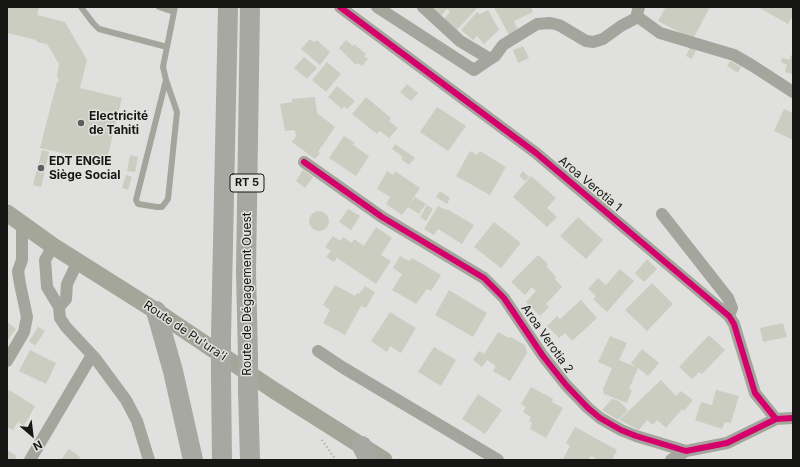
<!DOCTYPE html>
<html>
<head>
<meta charset="utf-8">
<style>
	body { margin:0 }
	#map { position:relative; width:800px; height:467px; overflow:hidden; background:#e0e1df; font-family:Inter,sans-serif }
	canvas { display:block }
	.frame { position:absolute; inset:0; border:8px solid #161615; pointer-events:none }
	.north { position:absolute; left:12px; top:415px; width:40px; height:40px; -webkit-text-stroke:3px #e1e2de; paint-order:stroke; rotate:152deg; font-size:11px; font-weight:700; line-height:16px; text-align:center; color:#161615 }
	.north::after { content:''; display:block; margin:auto; width:14px; height:18px; background:#161615; clip-path:polygon(50% 0,100% 100%,50% 72%,0 100%) }
</style>
</head>
<body>
<div id="map">
<canvas width="800" height="467"></canvas>
<div class="frame"></div>
<div class="north">N</div>
</div>
<script>
const context = document.querySelector('canvas').getContext('2d');
context.lineJoin = 'round';
function fillPath(path, color) {
  context.fillStyle = color;
  context.fill(path, 'evenodd');
}
function shape(rows) {
  const path = new Path2D();
  for (const r of rows) {
    if (r.length === 3) {
      path.moveTo(r[0] + r[2], r[1]);
      path.arc(r[0], r[1], r[2], 0, 2 * Math.PI);
      continue;
    }
    path.moveTo(r[0], r[1]);
    for (let i = 2; i < r.length; i += 2) path.lineTo(r[i], r[i + 1]);
  }
  return path;
}
function stroke(path, color, width, dash) {
  context.strokeStyle = color;
  context.lineWidth = width;
  context.lineCap = dash ? 'butt' : 'round';
  context.setLineDash(dash || []);
  context.stroke(path);
}
function write(font, color, halo, rows, align = 'center') {
  context.font = font + ' Inter,sans-serif';
  context.lineWidth = 3;
  context.setLineDash([]);
  context.textBaseline = 'middle';
  context.strokeStyle = halo;
  context.fillStyle = color;
  for (const [text, x, y, turn = 0] of rows) {
    context.save();
    context.translate(x, y);
    context.rotate((+turn || 0) * Math.PI / 180);
    context.textAlign = isNaN(turn) ? turn : align;
    if (halo) context.strokeText(text, 0, 0);
    context.fillText(text, 0, 0);
    context.restore();
  }
}
fillPath(shape([
	[7,7,39,7,37,15,65,22,87,60,80,88,122,98,106,163,40,148,57,82,58,82,59,80,57,77,59,64,47,44,37,42,36,40,7,33],
	[427,7,476,7,477,8,456,31,443,20,450,12,447,9,439,18],
	[494,7,531,7,533,12,514,21,519,32,510,37],
	[666,7,710,7,693,39,658,21],
	[758,7,793,7,793,16,788,24],
	[488,10,499,30,484,44,477,36,473,40,461,30,477,12,480,14],
	[310,39,314,42,317,40,330,52,320,65,301,49],
	[346,40,353,46,354,44,366,54,364,56,368,59,362,66,358,63,356,65,339,48],
	[523,46,529,58,518,63,513,50],
	[690,47,696,50,692,59,686,56],
	[791,55,793,56,793,74,785,72,787,65,781,62,782,58,789,60],
	[304,57,317,68,307,79,294,68],
	[730,61,741,67,738,73,727,66],
	[327,62,341,74,326,92,312,80],
	[407,84,418,93,411,101,400,92],
	[337,86,355,101,347,109,344,106,342,109,328,97],
	[315,97,317,113,335,127,318,152,320,153,315,159,292,142,296,136,295,130,285,131,280,104,292,102,292,99],
	[366,97,391,118,389,121,398,128,389,138,380,131,377,134,352,114],
	[437,107,466,126,448,151,420,132],
	[784,109,793,113,793,140,774,131],
	[344,136,355,143,353,145,369,156,356,176,329,158],
	[395,144,415,158,409,165,401,159,403,157,392,149],
	[42,150,49,152,41,187,33,185],
	[470,151,477,155,480,151,506,167,490,195,456,176],
	[130,155,138,157,135,172,127,171],
	[303,170,313,177,305,188,296,181],
	[387,171,393,175,395,171,420,188,409,204,415,197,426,204,419,214,408,207,402,215,386,204,390,197,377,189],
	[523,171,529,177,525,181,519,176],
	[126,175,132,177,128,190,122,188],
	[531,176,556,198,547,208,557,217,547,227,513,197],
	[440,191,450,198,447,204,436,197],
	[427,205,433,209,426,221,420,217],
	[438,206,446,210,447,209,474,225,462,244,438,229,434,235,424,229],
	[348,209,360,216,351,230,339,222],
	[319,221,10],
	[578,217,603,240,586,259,560,236],
	[494,222,521,243,501,268,474,247],
	[376,227,392,238,381,255,391,261,376,284,337,258,334,262,326,257,331,251,325,247,333,236,341,241,343,237,352,243,354,239,364,246],
	[538,255,548,264,546,266,556,277,555,279,562,287,546,304,549,307,540,316,526,302,536,291,532,287,525,295,511,282],
	[400,256,409,261,412,258,441,275,431,291,427,289,416,304,392,290,402,274,393,268],
	[647,259,657,269,644,282,635,273],
	[620,269,634,281,607,312,593,299,596,296,588,289,598,278,606,285],
	[652,283,673,304,647,331,625,310],
	[335,285,355,296,357,293,359,294,365,286,375,292,366,308,361,306,345,335,323,323,330,310,323,305],
	[449,290,487,313,473,337,435,315],
	[581,300,597,318,572,341,565,333,559,338,547,326,557,316,560,319],
	[390,312,416,328,401,353,390,346,387,352,371,341],
	[537,319,542,323,539,326,534,322],
	[7,322,16,329,7,341],
	[783,323,787,337,763,342,760,328],
	[38,327,45,331,35,346,29,341],
	[498,332,509,338,511,337,525,345,527,353,510,381,493,371,496,366,487,360,482,367,473,360,479,351,484,354],
	[709,335,725,350,702,374,699,372,692,379,679,367],
	[610,336,627,343,619,360,636,367,631,363,642,349,659,363,648,376,638,368,629,389,632,390,627,403,604,394,603,389,612,368,598,362],
	[434,347,456,360,441,386,418,372],
	[30,350,56,363,46,384,19,371],
	[661,380,676,396,681,391,693,400,684,411,682,409,666,428,657,420,653,425,647,420,639,430,619,420],
	[531,387,553,399,552,402,563,408,546,438,530,429,532,423,529,421,531,417,523,412,526,407,521,404],
	[9,390,35,406,24,426,18,422,13,430,7,427,7,393],
	[716,390,739,396,731,423,725,422,722,429,695,420,701,402,712,405],
	[478,394,502,410,485,434,462,419],
	[612,399,619,401,628,410,618,420,602,410],
	[575,427,617,450,612,460,598,460,591,456,588,460,563,459,570,446,566,443],
	[69,449,80,457,78,460,61,460],
	[7,450,17,456,14,460,7,460]
]), '#cacdc0');
stroke(shape([
	[322,440,336,460]
]), '#a9aaa3', 2.5, [1, 3]);
stroke(shape([
	[81,7,93,23,99,29,167,47],
	[159,7,174,12],
	[166,80,136,200,138,204,157,207,162,207,168,199,177,112,166,80,163,67,175,7]
]), '#a4a69d', 6);
stroke(shape([
	[340,7,536,153,729,316,734,324,755,393,776,419],
	[377,7,474,70,490,59],
	[423,7,460,41,490,59,495,56,503,45,537,24,550,23,559,25,586,41,593,42,603,39,621,26,638,17],
	[639,7,637,14,638,17,660,33,734,55,753,66,793,92],
	[304,162,382,217,484,278,504,298,543,356,566,385,588,408,600,418,621,430,636,436,686,451,727,443,776,419,793,418],
	[662,214,728,298,732,308,729,316],
	[53,246,45,260,47,287,59,307,60,318,66,327,95,358,126,400,137,421,149,460],
	[59,307,66,299,67,284,78,261],
	[318,351,342,367,498,460],
	[7,361,24,332,27,317,20,284,18,271,22,260,22,224],
	[30,460,92,355],
	[671,460,686,451]
]), '#a4a69d', 12);
stroke(shape([
	[7,213,53,246,156,311,275,391,384,460]
]), '#a4a69a', 17);
stroke(shape([
	[156,311,173,371,193,460],
	[221,337,228,7],
	[248,358,246,271,250,7],
	[221,377,222,460],
	[248,391,250,460],
	[362,446,369,460]
]), '#a6a8a1', 20);
stroke(shape([
	[221,377,221,337],
	[248,391,248,358]
]), '#a6a8a1', 20);
stroke(shape([
	[340,7,536,153,729,316,734,324,755,393,776,419],
	[304,162,382,217,484,278,504,298,543,356,566,385,588,408,600,418,621,430,636,436,686,451,727,443,776,419,793,418]
]), '#d6006c', 6);
for (const [x, y, r, color] of [
	[81,123,4,"#5d5d5c"],
	[41,168,4,"#5d5d5c"]
]) {
  const dot = new Path2D();
  dot.arc(x, y, r, 0, 2 * Math.PI);
  context.fillStyle = color;
  context.fill(dot);
  stroke(dot, '#e1e2de', 1.5);
}
for (const [x, y, w] of [
	[247,183,34]
]) {
  const box = new Path2D();
  box.roundRect(x - w / 2, y - 9, w, 18, 3);
  context.fillStyle = '#e1e2de';
  context.fill(box);
  stroke(box, '#161615', 1);
}
write('bold 11px', '#161615', null, [
	["RT 5",247,183]
]);
write('bold 12px', '#161615', '#e1e2de', [
	["Electricité",89,116],
	["de Tahiti",89,130],
	["EDT ENGIE",49,161],
	["Siège Social",49,175]
], 'left');
write('12px', '#161615', '#e1e2de', [
	["Aroa Verotia 1",590,184,40],
	["Route de Dégagement Ouest",247,294,-90],
	["Route de Pu'ura'i",185,331,34],
	["Aroa Verotia 2",547,339,55]
]);
</script>
</body>
</html>
